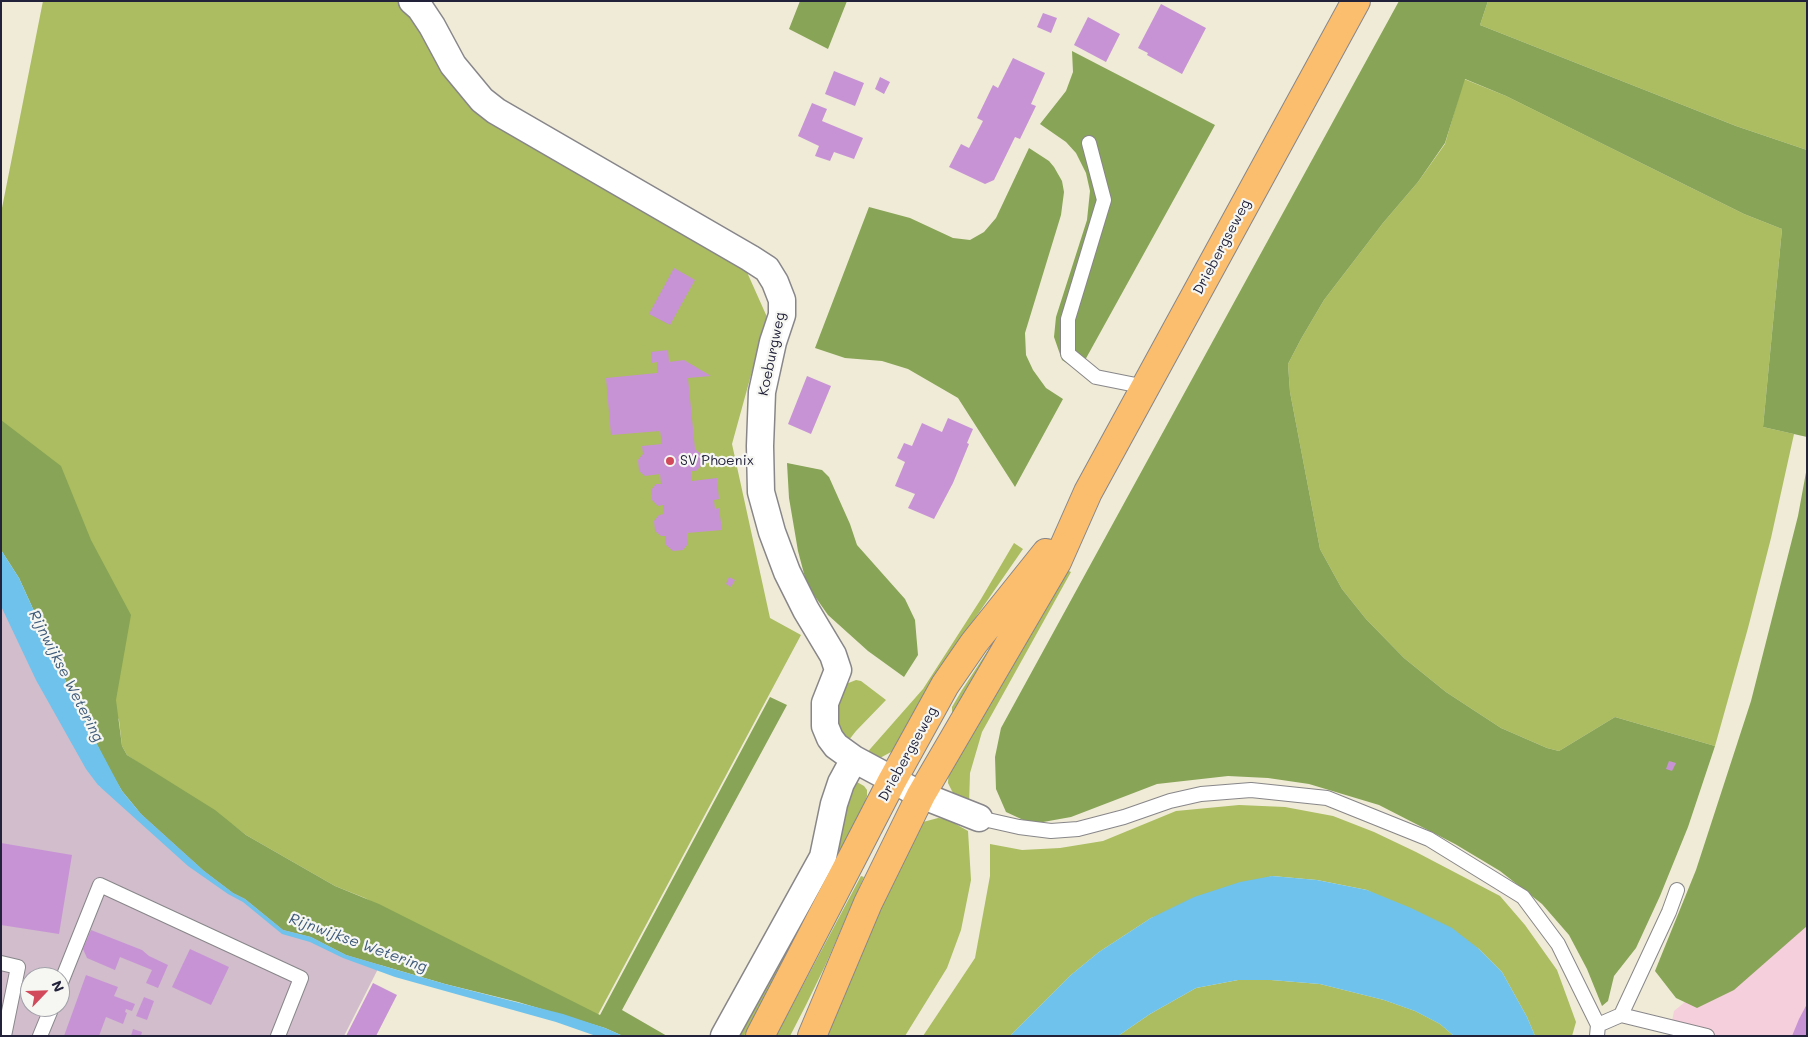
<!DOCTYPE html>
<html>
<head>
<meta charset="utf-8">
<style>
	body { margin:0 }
	#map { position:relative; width:1808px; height:1037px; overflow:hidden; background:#efebd7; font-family:Mali,sans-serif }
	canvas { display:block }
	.frame { position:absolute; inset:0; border:2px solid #22223b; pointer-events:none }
	.north { position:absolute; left:20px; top:967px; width:50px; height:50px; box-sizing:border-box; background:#f6f6f2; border:1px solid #a1a1a9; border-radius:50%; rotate:66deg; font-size:14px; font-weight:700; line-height:20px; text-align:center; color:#22223b }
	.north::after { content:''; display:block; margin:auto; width:18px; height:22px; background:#d1495b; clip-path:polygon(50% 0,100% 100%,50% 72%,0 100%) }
</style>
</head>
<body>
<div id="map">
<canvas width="1808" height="1037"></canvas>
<div class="frame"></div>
<div class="north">N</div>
</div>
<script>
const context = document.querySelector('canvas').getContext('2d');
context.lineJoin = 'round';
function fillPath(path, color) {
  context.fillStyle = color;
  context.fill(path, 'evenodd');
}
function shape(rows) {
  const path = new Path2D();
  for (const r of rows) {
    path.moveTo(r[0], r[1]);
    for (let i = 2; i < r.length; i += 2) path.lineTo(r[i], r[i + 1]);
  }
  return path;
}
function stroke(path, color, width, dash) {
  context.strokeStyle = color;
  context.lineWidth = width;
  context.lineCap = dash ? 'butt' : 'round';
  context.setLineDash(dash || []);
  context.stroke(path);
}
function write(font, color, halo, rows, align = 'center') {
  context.font = font + ' Mali,sans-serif';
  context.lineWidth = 4.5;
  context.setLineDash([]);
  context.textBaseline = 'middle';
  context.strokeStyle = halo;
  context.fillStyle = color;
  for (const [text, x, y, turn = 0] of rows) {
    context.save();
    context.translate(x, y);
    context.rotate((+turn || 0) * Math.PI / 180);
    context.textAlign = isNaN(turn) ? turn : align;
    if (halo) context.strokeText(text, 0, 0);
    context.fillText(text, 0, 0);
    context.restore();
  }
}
fillPath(shape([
	[1807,902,1807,1036,1669,1036,1674,1011]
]), '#f5cfdc');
fillPath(shape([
	[1,601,99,786,382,961,344,1036,1,1036],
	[30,977,60,977,60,1007,30,1007]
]), '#d1bdcc');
fillPath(shape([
	[43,1,398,1,407,7,440,64,662,218,661,222,746,270,767,317,732,444,770,618,801,635,593,1024,365,898,335,886,246,835,233,825,151,779,143,766,127,755,122,746,119,720,1,499,1,213],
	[1488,1,1807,1,1807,150,1736,126,1480,25],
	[1464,79,1506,96,1744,214,1782,229,1763,427,1794,434,1771,538,1748,628,1715,746,1615,717,1559,751,1547,748,1501,728,1446,692,1404,658,1366,619,1342,589,1320,549,1290,392,1288,364,1301,339,1324,300,1383,223,1418,182,1445,144],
	[1014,543,1023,549,953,650,914,712,893,751,878,759,864,756,923,689,981,599],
	[1065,569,1071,572,982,732,970,773,969,804,954,795,948,783,949,767],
	[1009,621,952,715,952,707,962,690,994,641],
	[856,680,861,681,886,700,856,731,845,745,838,738,834,709,846,684],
	[855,781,864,786,867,790,867,796,862,810,818,897,744,1036,731,1036],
	[1239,805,1285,807,1333,816,1374,832,1416,852,1500,896,1525,925,1557,970,1576,1022,1572,1036,1535,1036,1527,1017,1502,972,1479,949,1367,890,1317,880,1272,876,1151,918,1099,952,1071,975,1010,1036,923,1036,975,958,990,876,990,844,1022,850,1060,848,1103,841,1176,811],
	[938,818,947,819,968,831,971,880,961,930,947,968,905,1036,820,1036,885,888,923,822],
	[861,876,864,877,825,966,806,1005,790,1036,776,1036],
	[1238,980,1271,980,1320,984,1384,1000,1415,1011,1440,1024,1454,1036,1118,1036,1150,1014,1196,988]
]), '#abbd60');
fillPath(shape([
	[800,1,847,1,828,49,789,29],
	[1399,1,1488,1,1480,25,1736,126,1807,150,1807,437,1763,427,1782,229,1744,214,1506,96,1465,79,1445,143,1418,182,1383,223,1324,300,1301,339,1288,364,1290,392,1320,549,1342,589,1366,619,1404,658,1446,692,1501,728,1547,748,1559,751,1615,717,1715,746,1688,827,1660,896,1636,948,1614,976,1608,1001,1602,1006,1587,969,1569,935,1542,904,1500,871,1455,844,1379,805,1309,784,1268,778,1228,776,1157,784,1071,817,1032,824,1006,812,996,789,995,757,1001,728],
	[1072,51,1215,125,1079,371,1062,360,1054,337,1056,317,1087,220,1090,191,1086,173,1076,153,1066,142,1040,124,1066,91,1073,72],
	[1029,148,1049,161,1054,167,1062,181,1064,192,1061,215,1025,333,1026,355,1033,370,1046,388,1063,399,1015,487,958,398,908,369,882,361,845,358,815,348,869,207,910,218,953,238,970,240,984,232,996,218],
	[1,420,61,466,91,540,131,615,116,700,122,746,127,755,215,810,246,835,335,886,379,904,600,1015,770,697,787,705,622,1010,667,1036,623,1036,605,1028,518,1002,445,984,346,955,311,937,283,930,245,899,233,893,204,871,141,814,122,791,112,774,79,710,19,578,1,550],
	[787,463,822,470,829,477,850,524,857,545,905,599,915,620,918,655,904,677,868,651,828,615,807,585,798,551,789,498],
	[1807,467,1807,926,1734,990,1697,1008,1676,998,1655,971,1696,870,1751,701,1798,516]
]), '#88a456');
fillPath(shape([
	[1,550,19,578,79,710,122,791,141,814,204,871,233,893,245,899,283,930,311,937,346,955,445,984,563,1014,605,1028,623,1036,596,1036,556,1022,395,977,343,958,310,942,282,934,243,902,228,894,188,866,98,785,86,769,36,680,1,606],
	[1272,876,1317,880,1367,890,1411,908,1452,928,1479,949,1502,972,1527,1017,1535,1036,1454,1036,1440,1024,1415,1011,1384,1000,1320,984,1271,980,1238,980,1196,988,1150,1014,1118,1036,1010,1036,1071,975,1099,952,1151,918,1194,897,1240,882]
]), '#6fc2eb');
fillPath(shape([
	[1161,4,1206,28,1182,74,1147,55,1148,53,1138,48],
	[1043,13,1057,18,1051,33,1037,27],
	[1088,17,1120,34,1106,62,1074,45],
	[1013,58,1045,73,1031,104,1036,106,1020,139,1015,137,994,180,985,184,949,167,961,144,969,148,983,121,977,118,993,85,998,88],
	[834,71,864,83,855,106,825,94],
	[880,77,890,82,884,94,875,89],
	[812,103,827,109,822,121,863,138,854,159,834,152,830,161,815,156,819,146,798,136],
	[674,268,695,280,670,325,649,314],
	[668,350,669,362,684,360,711,376,688,378,695,449,701,454,702,465,696,471,691,471,692,481,717,478,719,499,714,500,715,509,719,508,722,530,687,533,688,544,683,550,673,551,666,545,665,536,661,536,655,531,654,521,659,515,664,514,663,505,658,506,652,500,651,490,656,484,661,484,660,474,645,476,639,471,638,460,643,454,642,446,662,444,660,431,611,435,606,378,657,373,657,362,652,363,651,352],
	[807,376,831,386,811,434,788,424],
	[948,418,973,429,967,443,969,444,953,483,934,519,908,508,915,494,895,486,905,462,897,458,904,443,912,446,922,423,942,432],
	[729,577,735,580,731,587,726,584],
	[1669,761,1676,763,1672,771,1666,769],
	[1,843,72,855,59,934,1,925],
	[91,930,142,950,149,956,168,965,158,988,146,983,152,970,120,957,115,970,87,958,83,949],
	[190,949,229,967,211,1005,172,987],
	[86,975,118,987,114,996,135,1004,132,1011,126,1009,125,1012,127,1013,123,1024,106,1017,99,1036,64,1036],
	[373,983,397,995,376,1036,346,1036],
	[144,997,154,1001,147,1020,136,1016],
	[1807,1004,1807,1036,1792,1036,1799,1019],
	[133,1029,142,1032,141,1036,131,1036]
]), '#c893d5');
const service = shape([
	[1089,143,1104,200,1068,319,1068,354,1096,377,1146,387],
	[979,818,1019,827,1051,831,1078,829,1124,817,1170,801,1201,794,1251,790,1327,798,1429,839,1523,897,1558,944,1598,1025,1597,1036],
	[1,963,18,967,4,1036],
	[60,985,100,885,301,978,278,1036],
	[1621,1015,1669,912,1677,890],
	[1598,1025,1621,1015,1707,1036],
	[40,1036,52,1007]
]);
const minor = shape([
	[412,1,420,8,432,26,453,65,482,100,496,111,750,258,767,269,775,282,782,300,782,315,773,342,762,392,760,446,761,492,772,532,787,572,806,610,833,655,838,670,825,703,825,726,830,738,836,746,854,759,921,795,979,818],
	[724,1036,823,857,834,804,841,783,854,759]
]);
const primary = shape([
	[760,1036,892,781,945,685,974,643,1046,553],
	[812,1036,868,903,921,795,1057,562,1088,492,1356,1]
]);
stroke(service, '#888689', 16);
stroke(minor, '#888689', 29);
stroke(primary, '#888689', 30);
stroke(service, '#fff', 14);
stroke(minor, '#fff', 26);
stroke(primary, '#fbbe6e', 28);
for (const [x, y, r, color] of [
	[670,461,5,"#d1495b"]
]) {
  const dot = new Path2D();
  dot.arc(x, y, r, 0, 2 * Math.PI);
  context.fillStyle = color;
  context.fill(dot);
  stroke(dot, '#f6f6f2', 2);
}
write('14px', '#22223b', '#f6f6f2', [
	["Driebergseweg",1222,247,-62],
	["Koeburgweg",772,354,-78],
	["Driebergseweg",908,754,-61]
]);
write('14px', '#22223b', '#f6f6f2', [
	["SV Phoenix",680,461]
], 'left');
write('italic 15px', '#3d5a79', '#f6f6f2', [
	["Rijnwijkse Wetering",66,676,63],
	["Rijnwijkse Wetering",358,943,20]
]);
</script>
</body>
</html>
